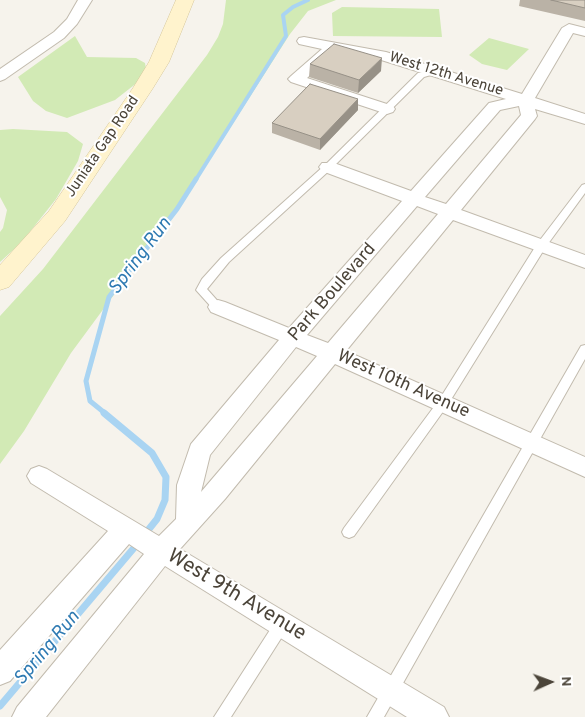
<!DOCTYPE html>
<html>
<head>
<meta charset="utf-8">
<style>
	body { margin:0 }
	#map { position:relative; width:585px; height:717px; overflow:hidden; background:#f6f3ec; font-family:Overpass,sans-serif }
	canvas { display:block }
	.north { position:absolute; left:525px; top:657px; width:50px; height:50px; -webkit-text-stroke:4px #fff; paint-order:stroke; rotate:88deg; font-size:14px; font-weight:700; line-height:20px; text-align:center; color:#4b4439 }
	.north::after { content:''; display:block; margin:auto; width:18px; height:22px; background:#4b4439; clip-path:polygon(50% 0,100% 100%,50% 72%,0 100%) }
</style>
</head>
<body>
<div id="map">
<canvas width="585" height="717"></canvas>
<div class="north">N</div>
</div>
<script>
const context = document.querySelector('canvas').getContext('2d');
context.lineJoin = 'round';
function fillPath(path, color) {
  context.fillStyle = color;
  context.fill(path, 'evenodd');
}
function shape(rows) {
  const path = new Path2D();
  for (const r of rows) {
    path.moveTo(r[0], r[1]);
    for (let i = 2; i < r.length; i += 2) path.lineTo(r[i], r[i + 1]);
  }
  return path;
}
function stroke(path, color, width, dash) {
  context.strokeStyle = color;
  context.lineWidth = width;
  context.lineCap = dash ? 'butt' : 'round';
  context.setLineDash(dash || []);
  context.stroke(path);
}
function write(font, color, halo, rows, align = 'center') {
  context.font = font + ' Overpass,sans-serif';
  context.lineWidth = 4;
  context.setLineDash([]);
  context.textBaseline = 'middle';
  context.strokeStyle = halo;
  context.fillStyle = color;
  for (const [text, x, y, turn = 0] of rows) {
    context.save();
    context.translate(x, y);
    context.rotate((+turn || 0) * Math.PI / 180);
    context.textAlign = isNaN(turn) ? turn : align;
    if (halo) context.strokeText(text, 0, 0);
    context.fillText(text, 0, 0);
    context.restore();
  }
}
fillPath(shape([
	[226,0,336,0,308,11,290,34,186,197,71,353,24,431,0,464,0,316,43,269,207,55,218,37,223,24],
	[342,7,439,9,442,37,333,36,332,13],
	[75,36,87,57,136,58,145,63,147,75,115,100,67,118,46,111,33,101,18,77],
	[489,38,529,49,507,70,482,64,469,55],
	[13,129,67,132,83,144,78,161,56,199,21,243,0,262,0,232,3,228,7,210,0,197,0,130]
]), '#d2eab5');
stroke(shape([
	[195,181,286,36,283,15,293,7,308,0]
]), '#a9d4f2', 4);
stroke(shape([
	[106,414,90,401,86,381,109,297,177,209,196,179]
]), '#a9d4f2', 5);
stroke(shape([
	[104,413,152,453,166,477,165,500,157,519,145,534],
	[0,706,139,542]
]), '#a9d4f2', 7);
const lane = shape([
	[435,69,438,69,438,73,424,77,331,169,229,262,207,289,223,307,218,311,214,310,196,290,202,279,221,258,325,165,418,73,435,69],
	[585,184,585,193,545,248,447,406,354,536,349,538,344,536,342,532,344,528,439,400,537,244,582,185,585,184],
	[585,345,585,359,384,717,367,717,581,346,585,345],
	[282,617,287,619,289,624,287,629,231,717,214,717,277,619,282,617]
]);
const street = shape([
	[78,0,92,0,77,24,64,38,5,79,0,81,0,69,54,32,67,19,78,0],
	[569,24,585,28,585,36,573,33,535,98,585,114,585,124,535,109,537,116,535,119,461,210,585,255,585,268,453,220,346,351,585,457,585,477,335,364,225,499,180,549,444,707,449,717,407,717,165,566,46,717,12,717,17,707,144,554,129,544,10,681,0,685,0,650,108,531,31,483,27,476,31,469,39,466,47,469,159,536,176,519,177,485,191,444,279,340,211,312,208,307,211,302,218,300,225,302,289,328,402,201,322,171,319,167,322,163,334,163,411,191,489,103,506,99,378,59,336,51,307,78,393,106,395,109,393,112,387,114,291,82,288,79,291,76,322,49,299,44,297,41,299,38,304,37,386,52,522,94,562,28,569,24],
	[519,106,521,115,446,204,425,197,500,110,519,106],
	[417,206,438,214,328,343,307,335,417,206],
	[296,347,317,356,201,492,210,455,296,347]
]);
const secondary = shape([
	[176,0,194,0,169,62,153,88,65,221,9,287,0,290,0,265,49,211,133,88,149,62,176,0]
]);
stroke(lane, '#c2bbae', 2);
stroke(street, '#c2bbae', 2);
stroke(secondary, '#d6c79b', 1);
fillPath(lane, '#fff');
fillPath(street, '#fff');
fillPath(secondary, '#fff3cd');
fillPath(shape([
	[520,0,585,0,585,21,519,6],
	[310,64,381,71,358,93,309,77],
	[358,99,358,110,320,150,272,133,272,123]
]), '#bab2a6');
fillPath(shape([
	[382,58,381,71,358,93,359,80],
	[358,99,358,110,320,150,320,139]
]), '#979187');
const building = shape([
	[551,0,585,0,585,8,551,0],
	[334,44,382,58,359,80,310,64,334,44],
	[310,84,358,99,320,139,272,123,310,84]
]);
fillPath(building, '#d8cfc1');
stroke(building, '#979187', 1);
write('15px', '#4b4439', '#fff', [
	["West 12th Avenue",446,75,17],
	["Juniata Gap Road",103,147,-56]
]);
write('18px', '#4b4439', '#fff', [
	["Park Boulevard",333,293,-49],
	["West 10th Avenue",403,385,24]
]);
write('italic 19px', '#2e7ab2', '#fff', [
	["Spring Run",141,257,-53],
	["Spring Run",48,649,-50]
]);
write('21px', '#4b4439', '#fff', [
	["West 9th Avenue",236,596,31]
]);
</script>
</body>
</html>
